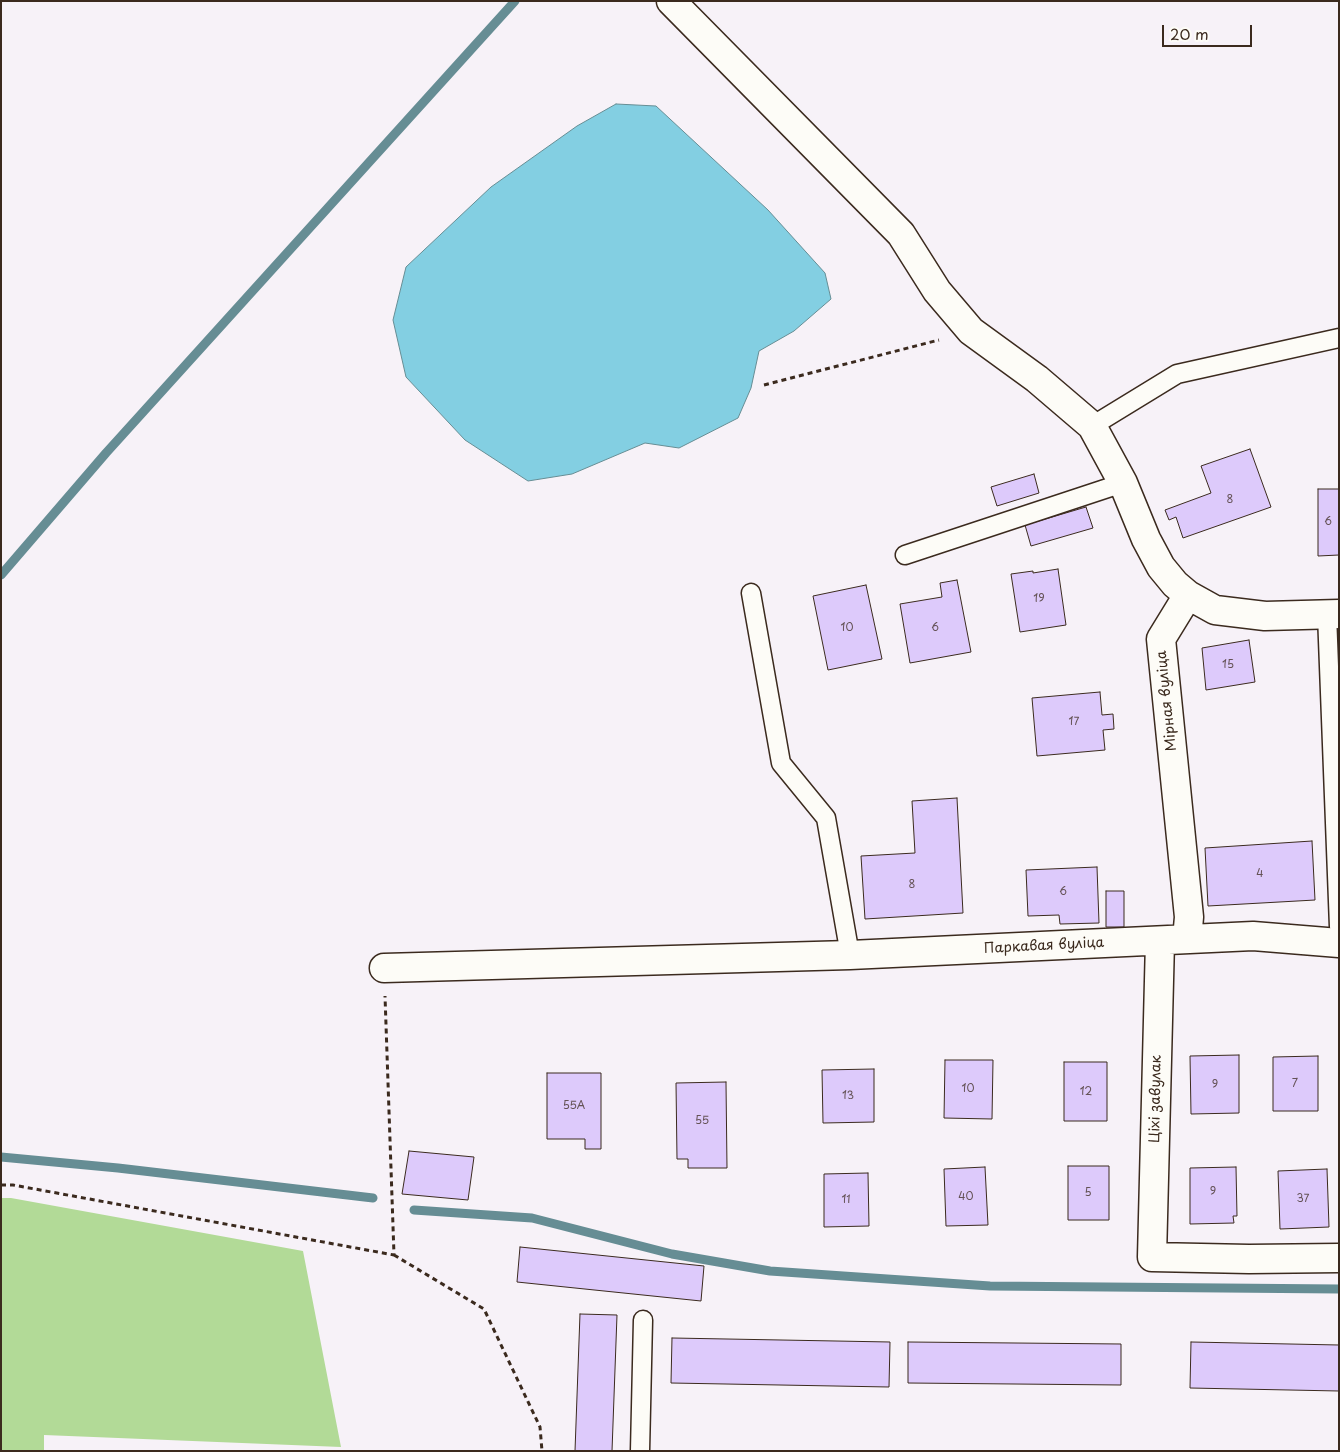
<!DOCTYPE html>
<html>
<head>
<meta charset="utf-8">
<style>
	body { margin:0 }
	#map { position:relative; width:1340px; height:1452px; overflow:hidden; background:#f7f2f8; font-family:"Playpen Sans",sans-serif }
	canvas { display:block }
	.frame { position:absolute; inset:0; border:2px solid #3b2a1e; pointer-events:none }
	.scale { position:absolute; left:1162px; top:25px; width:90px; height:22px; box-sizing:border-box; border:2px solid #3b2a1e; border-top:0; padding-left:6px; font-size:15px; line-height:18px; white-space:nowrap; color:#3b2a1e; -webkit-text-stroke:4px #fdfcf7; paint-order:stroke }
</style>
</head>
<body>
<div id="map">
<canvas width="1340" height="1452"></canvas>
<div class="frame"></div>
<div class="scale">20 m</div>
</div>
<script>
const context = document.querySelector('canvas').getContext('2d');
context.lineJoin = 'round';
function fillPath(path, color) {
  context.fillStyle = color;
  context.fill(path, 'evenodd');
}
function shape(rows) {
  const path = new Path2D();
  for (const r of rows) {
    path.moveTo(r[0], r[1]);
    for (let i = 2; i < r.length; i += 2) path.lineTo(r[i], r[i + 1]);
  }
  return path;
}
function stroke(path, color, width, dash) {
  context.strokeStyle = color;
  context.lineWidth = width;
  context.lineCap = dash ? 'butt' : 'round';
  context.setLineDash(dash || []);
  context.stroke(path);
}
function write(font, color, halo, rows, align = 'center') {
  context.font = font + ' "Playpen Sans",sans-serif';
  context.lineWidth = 5;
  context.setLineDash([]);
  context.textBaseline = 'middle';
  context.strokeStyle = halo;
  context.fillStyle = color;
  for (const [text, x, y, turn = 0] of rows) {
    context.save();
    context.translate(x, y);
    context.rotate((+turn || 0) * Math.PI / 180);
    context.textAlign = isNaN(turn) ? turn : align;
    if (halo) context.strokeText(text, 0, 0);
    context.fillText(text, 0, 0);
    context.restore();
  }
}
fillPath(shape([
	[1,1198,11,1198,303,1251,341,1447,44,1435,44,1451,1,1451]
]), '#b2da97');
const water = shape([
	[616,104,656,106,768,210,825,273,831,299,794,331,759,351,751,388,738,418,679,448,645,443,572,474,528,481,465,440,406,377,393,320,406,267,491,187,577,126,616,104]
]);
fillPath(water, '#83cfe2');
stroke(water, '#668d94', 1);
stroke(shape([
	[1,575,106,453,515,1],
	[1,1157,118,1168,373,1198],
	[414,1210,532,1218,672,1254,770,1271,990,1286,1339,1289]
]), '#668d94', 9);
const building = shape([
	[1250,449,1271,507,1183,538,1176,517,1169,520,1165,510,1211,493,1201,466,1250,449],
	[1034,474,1039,493,997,506,991,487,1034,474],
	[1318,489,1339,489,1339,555,1318,556,1318,489],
	[1086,507,1093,528,1031,546,1025,525,1086,507],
	[1058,569,1066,625,1020,632,1011,574,1033,571,1033,573,1058,569],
	[957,580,971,652,910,663,900,604,942,597,940,583,957,580],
	[866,585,882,659,828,670,813,596,866,585],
	[1249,640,1255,682,1206,690,1202,648,1249,640],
	[1100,692,1102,715,1113,714,1114,729,1103,730,1105,750,1037,756,1032,698,1100,692],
	[957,798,963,913,865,919,861,856,915,853,912,801,957,798],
	[1312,841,1315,900,1208,906,1205,848,1312,841],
	[1097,867,1099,923,1060,924,1059,915,1028,916,1026,870,1097,867],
	[1106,891,1124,891,1124,927,1106,927,1106,891],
	[1239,1055,1239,1113,1191,1114,1190,1056,1239,1055],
	[1318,1056,1318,1111,1273,1111,1273,1057,1318,1056],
	[945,1060,993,1060,992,1119,944,1118,945,1060],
	[1064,1062,1107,1062,1107,1121,1064,1121,1064,1062],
	[874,1069,874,1122,823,1123,822,1070,874,1069],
	[547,1073,601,1073,601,1149,585,1149,585,1139,547,1139,547,1073],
	[726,1082,727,1168,688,1168,688,1159,677,1159,676,1083,726,1082],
	[409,1151,474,1157,468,1200,402,1194,409,1151],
	[1068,1166,1109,1166,1109,1220,1068,1220,1068,1166],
	[985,1167,988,1225,946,1226,944,1169,985,1167],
	[1236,1167,1237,1216,1233,1216,1234,1223,1190,1224,1190,1168,1236,1167],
	[1327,1169,1329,1227,1280,1229,1278,1171,1327,1169],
	[868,1173,869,1226,824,1227,824,1174,868,1173],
	[520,1247,704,1266,701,1301,517,1282,520,1247],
	[580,1314,617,1315,612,1451,575,1451,580,1314],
	[672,1338,890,1342,889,1387,671,1383,672,1338],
	[908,1342,1121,1344,1121,1385,908,1383,908,1342],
	[1191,1342,1339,1345,1339,1391,1190,1388,1191,1342]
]);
fillPath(building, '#ddcafb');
stroke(building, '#3b2a1e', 1);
const service = shape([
	[1092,426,1177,374,1339,338],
	[905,555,1123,483],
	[751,593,781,763,826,818,850,955],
	[1327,614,1339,927],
	[640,1451,643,1320]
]);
const minor = shape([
	[671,1,901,234,937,291,971,331,1037,379,1092,426,1123,483,1146,539,1161,567,1175,584,1188,595,1215,610,1265,616,1339,614],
	[1187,939,1189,917,1161,639,1188,595],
	[1160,941,1152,1257,1249,1259,1339,1258],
	[384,968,850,955,1253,936,1339,943]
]);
stroke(service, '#3b2a1e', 21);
stroke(minor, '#3b2a1e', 31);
stroke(shape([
	[764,385,939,340],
	[1,1185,13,1185,394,1255,385,996],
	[394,1255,484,1309,540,1427,542,1451]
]), '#3b2a1e', 3, [5, 4]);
stroke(service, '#fdfcf7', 18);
stroke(minor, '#fdfcf7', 28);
write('11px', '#645255', null, [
	["8",1230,500],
	["6",1328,522],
	["19",1039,599],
	["10",847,628],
	["6",935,628],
	["15",1228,665],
	["17",1074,722],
	["4",1260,874],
	["8",912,885],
	["6",1063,892],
	["7",1295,1084],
	["9",1215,1085],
	["10",968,1089],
	["12",1086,1092],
	["13",848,1096],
	["55А",574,1106],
	["55",702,1121],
	["9",1213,1192],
	["5",1088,1193],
	["40",966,1197],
	["37",1303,1199],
	["11",846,1200]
]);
write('14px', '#3b2a1e', '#fdfcf7', [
	["Мірная вуліца",1167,701,-96],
	["Паркавая вуліца",1044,946,-3],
	["Ціхі завулак",1156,1099,-89]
]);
</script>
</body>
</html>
